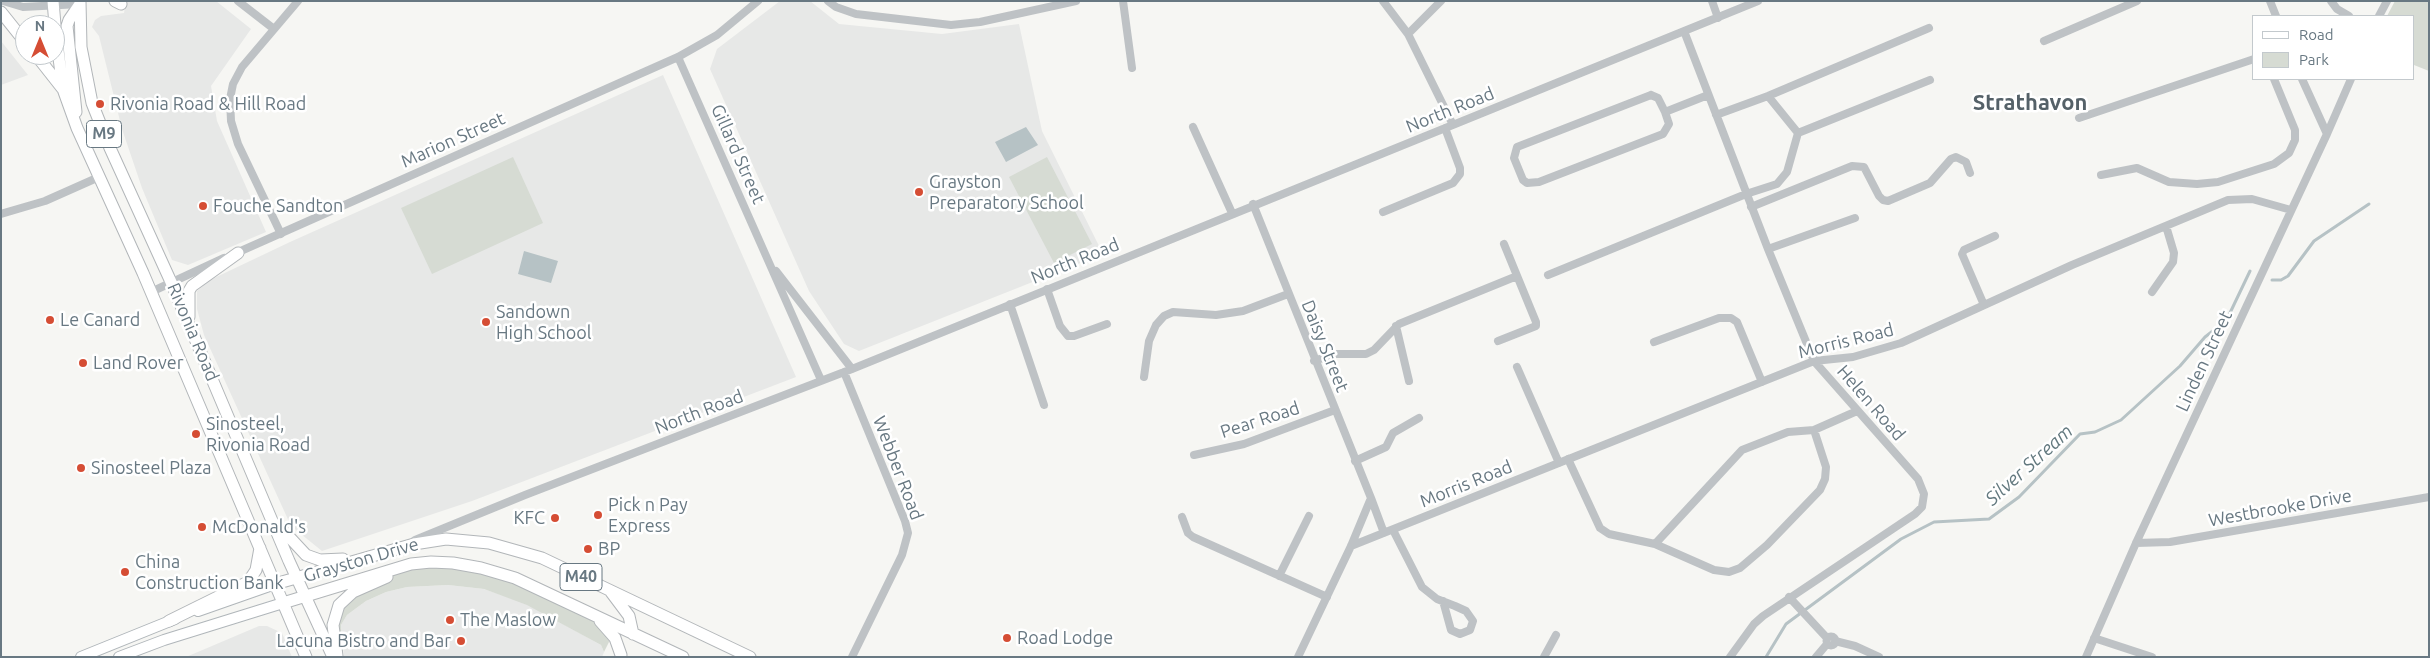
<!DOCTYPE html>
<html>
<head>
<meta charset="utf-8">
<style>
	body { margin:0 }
	#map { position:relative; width:2430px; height:658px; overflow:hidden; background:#f6f6f3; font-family:Ubuntu,sans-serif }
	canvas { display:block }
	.frame { position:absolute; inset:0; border:2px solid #687882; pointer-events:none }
	.legend { position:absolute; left:2252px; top:15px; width:162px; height:65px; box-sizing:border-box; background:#fff; border:1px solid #c3c9cd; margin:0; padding:6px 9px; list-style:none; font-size:15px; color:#687882 }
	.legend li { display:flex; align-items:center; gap:10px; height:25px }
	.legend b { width:25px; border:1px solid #c3c9cd }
	.north { position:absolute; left:15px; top:15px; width:50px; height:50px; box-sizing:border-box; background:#fff; border:1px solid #c3c9cd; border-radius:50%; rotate:0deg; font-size:14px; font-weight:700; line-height:20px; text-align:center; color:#687882 }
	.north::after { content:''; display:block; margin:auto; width:18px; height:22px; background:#d54d34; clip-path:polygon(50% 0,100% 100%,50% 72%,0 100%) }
</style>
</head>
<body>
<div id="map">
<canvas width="2430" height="658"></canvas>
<div class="frame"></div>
<ul class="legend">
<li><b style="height:6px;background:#fff"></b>Road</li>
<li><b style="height:14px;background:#d6dbd3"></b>Park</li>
</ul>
<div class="north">N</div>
</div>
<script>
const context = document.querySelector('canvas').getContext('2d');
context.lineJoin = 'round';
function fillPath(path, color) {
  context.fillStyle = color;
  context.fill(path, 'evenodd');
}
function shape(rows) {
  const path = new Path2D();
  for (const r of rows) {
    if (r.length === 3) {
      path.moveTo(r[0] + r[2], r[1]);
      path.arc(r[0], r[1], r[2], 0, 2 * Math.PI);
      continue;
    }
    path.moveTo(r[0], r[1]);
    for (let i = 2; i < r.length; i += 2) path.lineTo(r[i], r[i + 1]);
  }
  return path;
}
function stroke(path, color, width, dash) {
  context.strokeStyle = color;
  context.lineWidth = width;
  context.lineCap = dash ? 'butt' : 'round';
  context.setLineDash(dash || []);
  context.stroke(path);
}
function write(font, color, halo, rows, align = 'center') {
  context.font = font + ' Ubuntu,sans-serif';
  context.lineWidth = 5;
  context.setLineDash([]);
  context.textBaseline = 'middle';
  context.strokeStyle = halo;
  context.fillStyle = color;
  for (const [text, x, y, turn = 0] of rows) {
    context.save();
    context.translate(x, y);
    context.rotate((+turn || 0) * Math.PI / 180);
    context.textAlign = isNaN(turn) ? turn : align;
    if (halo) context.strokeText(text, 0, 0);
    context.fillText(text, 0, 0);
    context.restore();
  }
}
fillPath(shape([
	[126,1,216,1,251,29,211,86,217,121,266,232,188,265,172,260,142,188,122,129,99,36,92,27,95,20,101,16,124,13],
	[780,1,810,1,839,24,942,34,1019,24,1042,131,1103,254,859,351,844,344,809,291,710,69,717,49],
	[1,41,28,75,1,85],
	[663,75,796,377,472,501,322,551,291,526,204,335,197,309,197,291,210,280,290,242],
	[448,585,484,589,527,604,601,645,604,652,602,657,344,657,341,625,347,615,366,601,386,592,407,587],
	[259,626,267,626,282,633,292,657,186,657]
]), '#e7e8e7');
fillPath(shape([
	[2395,1,2429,1,2429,71,2414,65,2414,16,2387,16],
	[513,157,543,223,432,274,401,208],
	[1047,157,1092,244,1054,263,1009,177],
	[422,564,471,567,618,624,604,652,601,645,527,605,484,589,448,585,407,587,386,592,366,601,347,615,341,625,343,655,336,655,331,626,353,591]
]), '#d6dbd3');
fillPath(shape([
	[1026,127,1038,145,1006,162,995,142],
	[524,251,558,261,551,283,518,274]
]), '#b6c2c5');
stroke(shape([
	[2272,280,2281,280,2288,276,2314,241,2369,204],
	[1766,657,1786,624,1901,539,1934,522,1989,519,2019,497,2080,434,2095,432,2121,420,2180,366,2205,337,2223,323,2229,315,2250,271]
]), '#b6c2c5', 3);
const secondary = shape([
	[198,611,275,584],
	[81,657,175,619],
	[119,657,164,640,283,603]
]);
const primary = shape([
	[53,1,55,25],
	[80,1,81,47,92,103,110,148,171,282,289,561,333,657],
	[115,1,121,4],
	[1,12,25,42],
	[55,27,63,89,77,128,143,273,306,657],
	[36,55,62,88],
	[76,112,67,26,69,20,80,4],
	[189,317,189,291,192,286,238,253],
	[278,525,306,555,320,560,343,559],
	[275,584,414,544,446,539,489,543,542,558,750,657],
	[611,592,629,616,633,634],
	[283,603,411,564,431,562,453,563,481,568,515,578,683,657],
	[169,621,248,582,256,570,260,548],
	[600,621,615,638,621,655],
	[337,656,333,625,339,605,353,592,387,577]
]);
stroke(secondary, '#b0b6ba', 12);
stroke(primary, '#b2b6b9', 13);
stroke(shape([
	[3,1,23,7,80,4],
	[238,1,274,29],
	[828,1,836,7,856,14,951,25,980,22,1076,1],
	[1123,1,1132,68],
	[1383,1,1408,34,1453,125],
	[1712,1,1718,18],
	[2270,1,2276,16],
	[2331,1,2337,9,2349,16],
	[2379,16,2387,1],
	[1684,31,1768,249,1814,361,1918,479,1924,494,1922,507,1915,514,1763,616,1754,624,1730,657],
	[1408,34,1441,1],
	[2044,41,2137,1],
	[678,57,821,380],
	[1651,95,1658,98,1665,112,1669,124,1663,134,1539,182,1527,183,1523,180,1514,158,1517,147,1651,95],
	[1768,96,1798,133],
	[1665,112,1708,95],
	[1716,115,1768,96,1929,28],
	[2079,118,2254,59],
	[1193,127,1232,213],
	[1798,133,1930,80],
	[2327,134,2351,79],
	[2101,175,2137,168,2169,182,2197,184,2218,182,2274,164,2289,153,2295,140,2295,130,2274,79],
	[1253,204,1371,498,1351,546,1298,657],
	[1751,207,1852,166,1864,167,1879,196,1883,200,1888,201,1930,183,1951,159,1956,157,1966,162,1970,173],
	[1383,212,1453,183,1460,174,1460,168,1445,128],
	[1,214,45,201,99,177],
	[281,234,238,144,231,121,230,99,233,84,242,67,298,1],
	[1768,249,1855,218],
	[234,254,678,57,717,35,758,1],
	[776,271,852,369],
	[1548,275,1746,194,1777,184,1787,172,1798,133],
	[1047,289,1060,326,1068,336,1074,336,1107,324],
	[151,292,224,258],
	[2152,292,2173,262,2174,253,2166,226],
	[1010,304,1044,405],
	[1984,305,1962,254,1964,250,1995,236],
	[1396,326,1409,381],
	[1498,341,1536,326,1536,322,1504,244],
	[1654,342,1719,318,1731,318,1737,322,1762,382],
	[1314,361,1335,354,1366,354,1374,350,1399,324,1517,276],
	[1517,367,1559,463],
	[844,372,905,521,908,533,902,555,852,657],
	[1144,377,1149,341,1156,325,1164,316,1173,312,1216,315,1243,311,1288,294],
	[1194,455,1244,444,1335,410],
	[1568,459,1600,528,1609,534,1655,544,1714,570,1729,572,1740,568,1767,545,1820,490,1825,479,1826,467,1814,430],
	[1355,461,1386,447,1393,433,1419,418],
	[1371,498,1384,533],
	[1182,517,1188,533,1193,537,1327,597],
	[1393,530,1422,587,1437,599,1455,606,1466,611,1473,621,1470,630,1460,634,1451,630,1443,601],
	[415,540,525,495,852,369,1758,1],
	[2136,543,2170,542,2429,497],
	[1655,544,1742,450,1788,432,1814,430,1857,411],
	[1351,546,1814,361,1853,357,1901,343,2072,265,2228,200,2252,199,2291,210],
	[1279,576,1309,516],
	[1789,597,1827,638],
	[1831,641,4.5],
	[2094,638,2152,657],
	[1835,641,1855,646,1879,657],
	[1544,657,1556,635],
	[1816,657,1827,644],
	[2086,657,2136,543,2327,134,2302,79]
]), '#bec2c5', 8);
stroke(secondary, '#fff', 10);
stroke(primary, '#fff', 11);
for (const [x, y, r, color] of [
	[100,104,5,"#d54d34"],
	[919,192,5,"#d54d34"],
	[203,206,5,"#d54d34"],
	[50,320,5,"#d54d34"],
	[486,322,5,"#d54d34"],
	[83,363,5,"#d54d34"],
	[196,434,5,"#d54d34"],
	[81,468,5,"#d54d34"],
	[598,515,5,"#d54d34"],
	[555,518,5,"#d54d34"],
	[202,527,5,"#d54d34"],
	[588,549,5,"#d54d34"],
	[125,572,5,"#d54d34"],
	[450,620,5,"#d54d34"],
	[1007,638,5,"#d54d34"],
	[461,641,5,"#d54d34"]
]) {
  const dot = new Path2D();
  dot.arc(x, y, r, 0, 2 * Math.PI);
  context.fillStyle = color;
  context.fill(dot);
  stroke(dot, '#fff', 2);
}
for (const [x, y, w] of [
	[104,134,35],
	[581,577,42]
]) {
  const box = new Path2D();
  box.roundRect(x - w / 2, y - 13.5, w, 27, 4);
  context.fillStyle = '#fff';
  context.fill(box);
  stroke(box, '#687882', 1);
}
write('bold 16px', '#687882', null, [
	["M9",104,134],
	["M40",581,577]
]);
write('18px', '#687882', '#fff', [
	["Rivonia Road & Hill Road",110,104],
	["Grayston",929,182],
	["Preparatory School",929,203],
	["Fouche Sandton",213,206],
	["Sandown",496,312],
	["High School",496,333],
	["Le Canard",60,320],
	["Land Rover",93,363],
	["Sinosteel,",206,424],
	["Rivonia Road",206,445],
	["Sinosteel Plaza",91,468],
	["Pick n Pay",608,505],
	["Express",608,526],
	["KFC",545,518,"right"],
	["McDonald's",212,527],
	["BP",598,549],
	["China",135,562],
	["Construction Bank",135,583],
	["The Maslow",460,620],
	["Road Lodge",1017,638],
	["Lacuna Bistro and Bar",451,641,"right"]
], 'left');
write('18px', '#687882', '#fff', [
	["North Road",1450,110,-22],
	["Marion Street",453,140,-24],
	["Gillard Street",738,154,66],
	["North Road",1075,261,-22],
	["Rivonia Road",193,332,67],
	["Morris Road",1846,341,-14],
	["Daisy Street",1325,346,68],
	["Linden Street",2204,361,-65],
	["Helen Road",1871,403,49],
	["North Road",699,412,-21],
	["Pear Road",1260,420,-18],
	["Webber Road",898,468,69],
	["Morris Road",1466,484,-22],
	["Westbrooke Drive",2280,508,-10],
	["Grayston Drive",361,560,-16]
]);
write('italic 19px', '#63797f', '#fff', [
	["Silver Stream",2029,465,-42]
]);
write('bold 22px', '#556168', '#fff', [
	["Strathavon",2030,103]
]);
</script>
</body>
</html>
